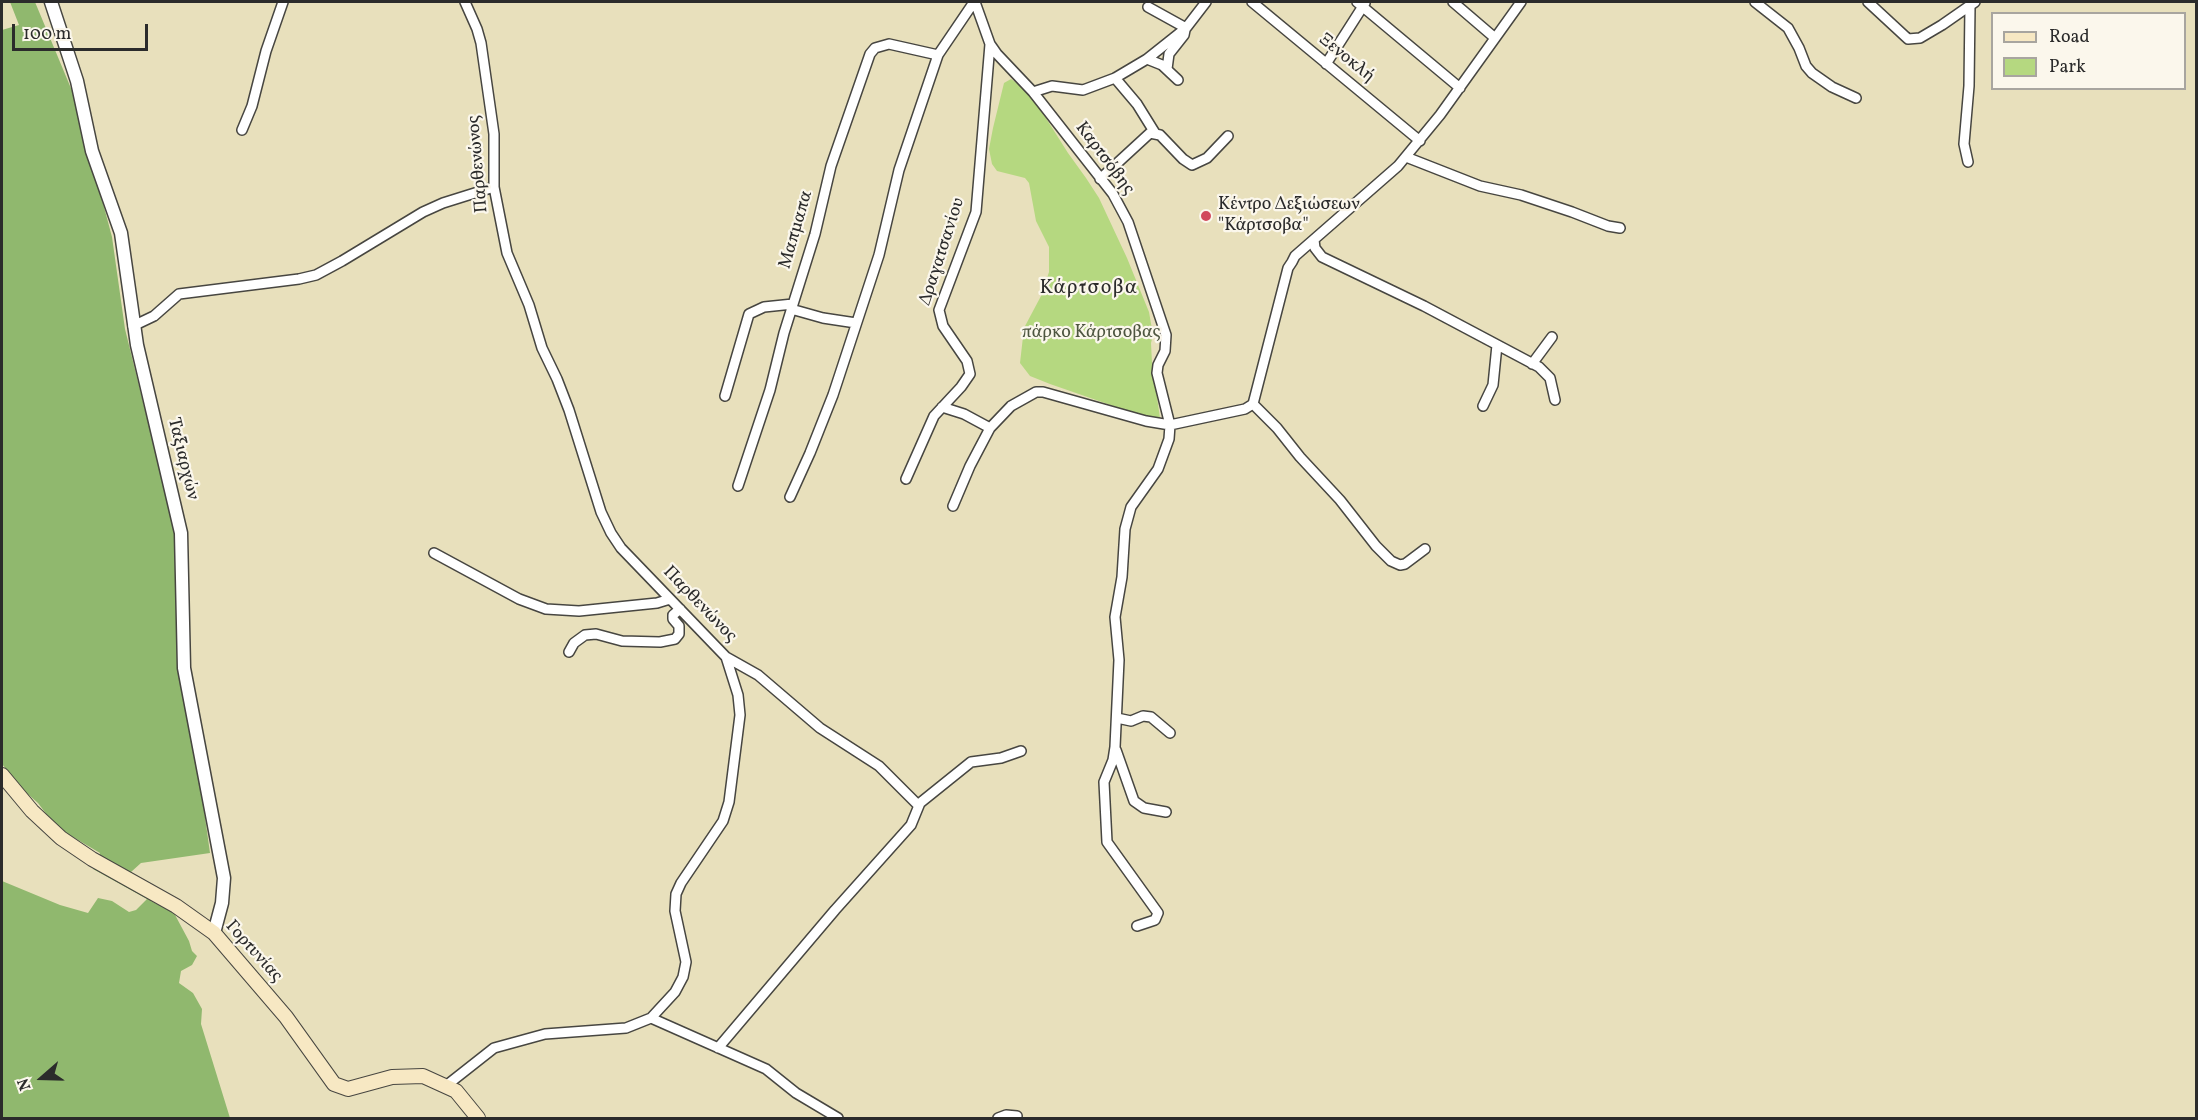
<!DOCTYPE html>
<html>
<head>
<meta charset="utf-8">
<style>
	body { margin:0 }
	#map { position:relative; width:2198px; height:1120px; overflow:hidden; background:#e8e0bc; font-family:Vollkorn,serif }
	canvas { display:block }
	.frame { position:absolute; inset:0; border:3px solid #2b2b2b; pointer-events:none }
	.legend { position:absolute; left:1991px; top:12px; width:195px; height:78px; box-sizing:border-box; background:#fbf7ec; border:2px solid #a8a59f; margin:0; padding:8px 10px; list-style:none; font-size:18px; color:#2b2b2b }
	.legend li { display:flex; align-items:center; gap:12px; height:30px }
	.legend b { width:30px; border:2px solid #a8a59f }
	.north { position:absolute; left:12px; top:1048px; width:60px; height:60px; -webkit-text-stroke:4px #fbf7ec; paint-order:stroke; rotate:250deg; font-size:16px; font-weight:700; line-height:24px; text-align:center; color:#2b2b2b }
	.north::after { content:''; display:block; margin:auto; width:21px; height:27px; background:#2b2b2b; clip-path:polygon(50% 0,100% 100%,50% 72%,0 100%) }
	.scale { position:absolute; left:12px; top:24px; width:136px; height:27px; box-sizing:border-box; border:3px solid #2b2b2b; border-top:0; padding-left:8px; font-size:18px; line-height:21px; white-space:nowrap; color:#2b2b2b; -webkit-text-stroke:4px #fbf7ec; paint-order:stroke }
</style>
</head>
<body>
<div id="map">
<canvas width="2198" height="1120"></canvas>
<div class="frame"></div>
<ul class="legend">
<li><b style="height:8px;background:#f7e8c3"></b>Road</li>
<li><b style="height:16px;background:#b5d880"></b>Park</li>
</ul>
<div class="north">N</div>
<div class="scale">100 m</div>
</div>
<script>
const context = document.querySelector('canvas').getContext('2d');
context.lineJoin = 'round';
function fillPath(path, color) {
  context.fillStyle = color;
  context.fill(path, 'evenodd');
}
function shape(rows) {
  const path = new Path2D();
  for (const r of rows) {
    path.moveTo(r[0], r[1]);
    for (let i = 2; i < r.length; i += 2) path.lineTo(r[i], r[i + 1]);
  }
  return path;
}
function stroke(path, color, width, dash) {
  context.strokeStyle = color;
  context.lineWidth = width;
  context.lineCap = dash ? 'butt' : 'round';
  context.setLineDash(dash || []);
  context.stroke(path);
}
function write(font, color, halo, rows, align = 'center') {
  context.font = font + ' Vollkorn,serif';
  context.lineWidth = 4.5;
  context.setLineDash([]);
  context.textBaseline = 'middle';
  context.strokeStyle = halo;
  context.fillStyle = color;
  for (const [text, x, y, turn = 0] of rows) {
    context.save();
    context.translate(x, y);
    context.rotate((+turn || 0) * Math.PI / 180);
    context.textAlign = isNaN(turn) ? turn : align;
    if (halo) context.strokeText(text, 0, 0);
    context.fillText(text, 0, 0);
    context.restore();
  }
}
fillPath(shape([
	[1011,79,1024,88,1044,115,1068,153,1086,178,1099,198,1127,258,1149,312,1153,335,1151,343,1152,363,1160,418,1148,418,1050,384,1030,376,1020,363,1024,328,1041,296,1049,272,1049,247,1036,221,1029,183,1025,178,997,171,992,164,989,149,993,128,1004,83]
]), '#b5d880');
fillPath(shape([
	[10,2,35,2,75,98,112,237,125,329,175,532,184,668,210,853,141,863,131,872,157,890,151,901,174,913,189,941,192,951,197,956,192,965,181,971,179,983,193,993,202,1009,201,1024,230,1118,2,1118,2,881,60,905,88,913,98,898,112,901,129,912,136,910,147,899,93,869,100,853,56,827,38,803,23,790,2,764,2,30,19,25]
]), '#90b86e');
const minor = shape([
	[975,2,990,44,997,54,1033,92,1113,194,1128,222,1166,335,1165,351,1158,365,1157,373,1170,425,1169,439,1158,469,1131,507,1125,529,1122,577,1115,617,1119,660,1115,747,1113,760,1104,782,1107,842,1158,913,1155,920,1137,926],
	[1252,2,1420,141],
	[1357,2,1460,88],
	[1453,2,1495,38],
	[1755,2,1788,28,1799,48,1806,66,1812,73,1832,87,1856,98],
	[1868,2,1908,39,1920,38,1942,25,1975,2],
	[1148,7,1186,28],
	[1147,59,1162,65,1178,80],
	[1326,64,1365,3],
	[1167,69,1169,54,1184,35,1185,30],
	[1115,78,1137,104,1155,133],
	[1033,92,1052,86,1083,90,1115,78,1147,59,1186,28,1206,2],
	[242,130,252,106,266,51,283,2],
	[1406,157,1480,186,1521,195,1572,212,1608,226,1620,228],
	[1968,162,1964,144,1969,86,1970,6],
	[1100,179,1150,133,1160,135,1183,159,1192,165,1207,158,1228,136],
	[1314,240,1315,248,1322,257,1424,306,1539,367,1550,378,1555,400],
	[791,309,823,318,856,323],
	[133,326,154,316,179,294,299,279,316,275,342,261,423,212,443,203,494,187],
	[1532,364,1552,337],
	[725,396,749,314,764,307,793,304],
	[1253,404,1277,428,1300,457,1340,500,1376,546,1391,561,1400,565,1405,564,1425,549],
	[1483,406,1493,385,1497,345],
	[942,407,964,414,990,428],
	[906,479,934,416,961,387,970,374,967,361,943,326,939,310,976,212,990,44],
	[738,486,770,390,784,333,815,234,831,166,870,54,875,48,889,44,938,55],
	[790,497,810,453,833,395,879,255,899,170,938,55,974,2],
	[953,506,970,466,990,428,1011,406,1036,392,1043,392,1146,421,1170,425,1245,409,1253,404,1288,268,1292,262,1295,256,1398,166,1440,115,1521,2],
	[434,553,519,599,546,609,579,611,657,603,670,599],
	[569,652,574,643,585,635,596,634,622,641,660,642,675,639,679,634,679,626,673,619,673,615,680,609],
	[726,657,758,675,820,728,879,766,918,805],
	[1117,718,1131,721,1143,716,1151,717,1170,733],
	[1116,750,1134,801,1144,808,1166,812],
	[651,1018,766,1069,796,1093,838,1118],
	[718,1048,835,910,911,825,920,803,971,762,1001,758,1021,751],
	[447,1085,494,1048,545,1034,626,1028,651,1018,675,992,683,977,686,962,675,911,676,894,681,883,723,821,729,802,740,715,738,695,726,657,621,548,611,533,601,512,569,410,557,379,542,348,529,305,507,253,494,187,494,134,481,43,477,29,465,2],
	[998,1118,1006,1115,1017,1116]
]);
const tertiary = shape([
	[51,2,77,81,92,151,121,233,137,345,181,533,184,668,224,878,222,903,214,933]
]);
const secondary = shape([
	[2,775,32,811,61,838,92,859,176,906,214,933,286,1017,334,1084,348,1089,392,1077,423,1076,456,1091,478,1118]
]);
stroke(minor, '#474641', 12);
stroke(tertiary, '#474641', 15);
stroke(secondary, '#474641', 16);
stroke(minor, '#fff', 9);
stroke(tertiary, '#fff', 12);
stroke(secondary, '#f7e8c3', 14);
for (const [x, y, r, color] of [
	[1206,216,6,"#d1495b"]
]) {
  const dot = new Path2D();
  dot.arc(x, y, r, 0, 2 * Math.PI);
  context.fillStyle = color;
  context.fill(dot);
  stroke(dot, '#fbf7ec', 2);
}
write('18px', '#2b2b2b', '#fbf7ec', [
	["Ξενοκλή",1346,59,39],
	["Καρτσόβης",1104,159,53],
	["Παρθενώνος",479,164,-95],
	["Μαπμαπα",797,230,-74],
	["Δραγατσανίου",943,252,-72],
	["Ταξιαρχών",182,459,76],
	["Παρθενώνος",699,605,46],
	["Γορτυνίας",253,952,48]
]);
write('18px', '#2b2b2b', '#fbf7ec', [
	["Κέντρο Δεξιώσεων",1218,206],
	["\"Κάρτσοβα\"",1218,227]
], 'left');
write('18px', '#4e5640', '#fbf7ec', [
	["πάρκο Κάρτσοβας",1091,334]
]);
context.letterSpacing = '1.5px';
write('20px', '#2b2b2b', '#fbf7ec', [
	["Κάρτσοβα",1089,289]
]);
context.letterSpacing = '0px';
</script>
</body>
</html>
